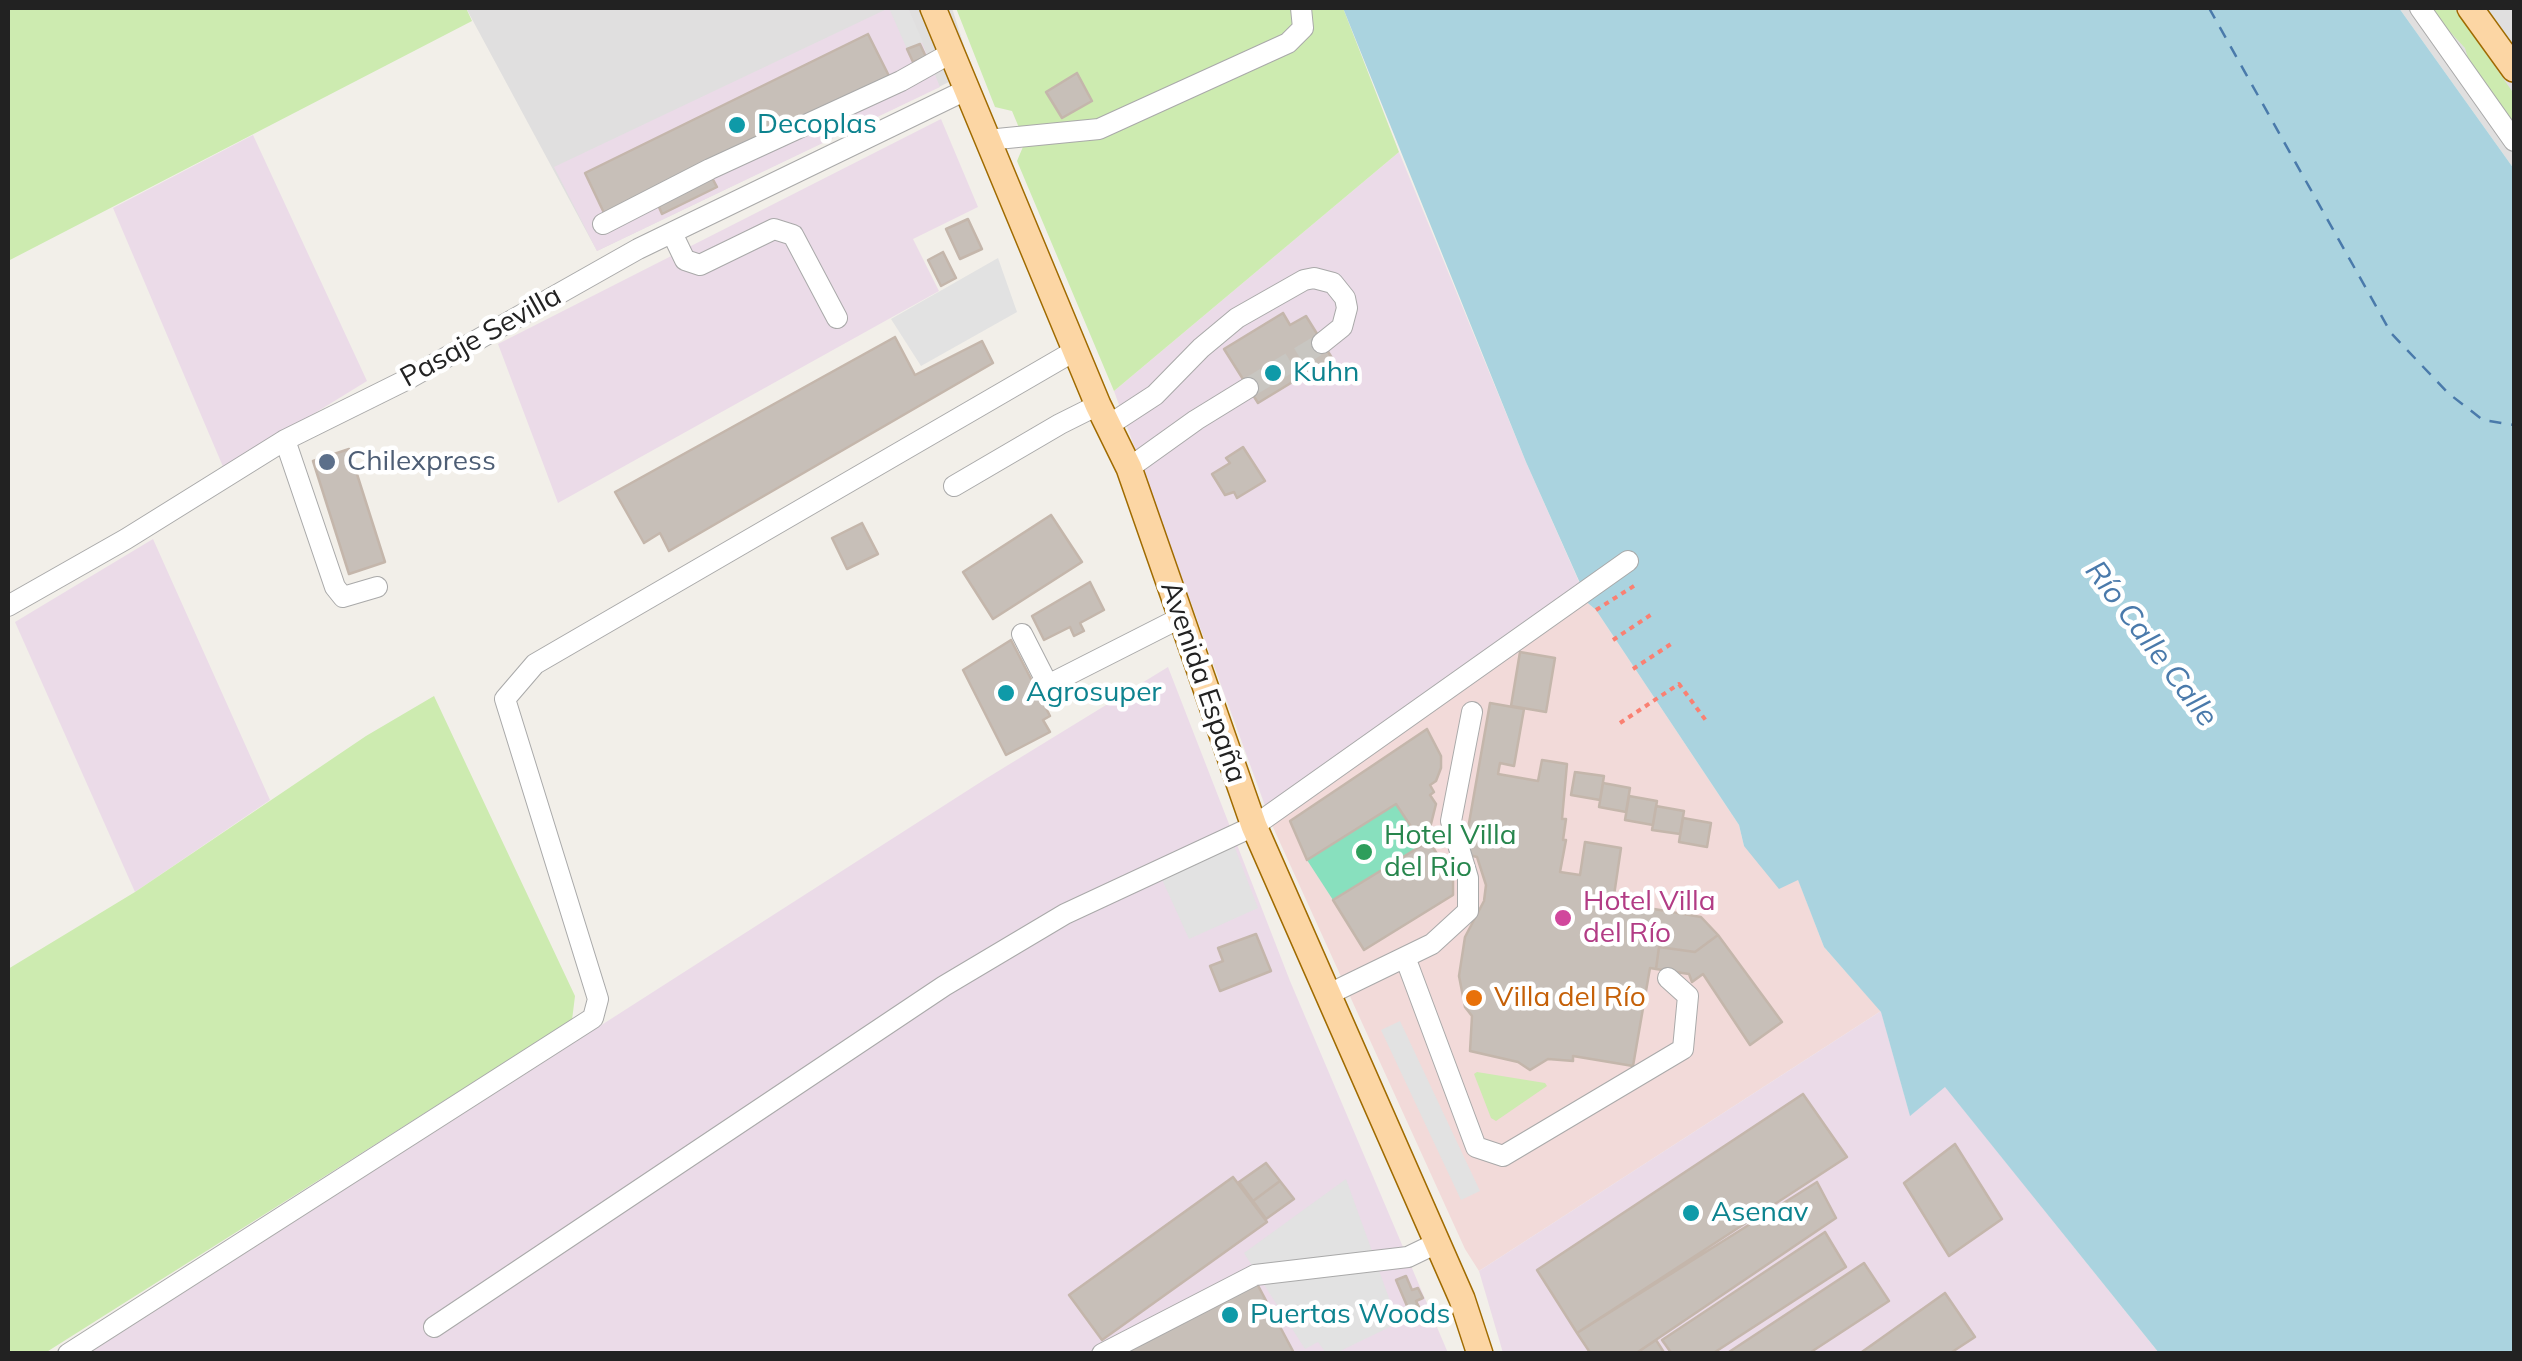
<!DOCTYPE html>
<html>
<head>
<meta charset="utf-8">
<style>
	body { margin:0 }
	#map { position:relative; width:2522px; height:1361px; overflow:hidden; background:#f2efe9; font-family:Mulish,sans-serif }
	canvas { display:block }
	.frame { position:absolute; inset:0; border:10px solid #222; pointer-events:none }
</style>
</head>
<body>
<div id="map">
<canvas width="2522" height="1361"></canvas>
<div class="frame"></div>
</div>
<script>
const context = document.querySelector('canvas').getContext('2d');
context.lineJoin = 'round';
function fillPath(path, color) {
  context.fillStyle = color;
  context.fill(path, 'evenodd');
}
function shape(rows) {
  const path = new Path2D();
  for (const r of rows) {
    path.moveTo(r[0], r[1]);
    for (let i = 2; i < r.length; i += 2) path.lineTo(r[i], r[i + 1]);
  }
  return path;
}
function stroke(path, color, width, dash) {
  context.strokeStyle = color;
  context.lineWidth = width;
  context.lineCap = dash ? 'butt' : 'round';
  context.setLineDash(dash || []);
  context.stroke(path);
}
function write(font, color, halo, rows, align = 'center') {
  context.font = font + ' Mulish,sans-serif';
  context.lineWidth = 9;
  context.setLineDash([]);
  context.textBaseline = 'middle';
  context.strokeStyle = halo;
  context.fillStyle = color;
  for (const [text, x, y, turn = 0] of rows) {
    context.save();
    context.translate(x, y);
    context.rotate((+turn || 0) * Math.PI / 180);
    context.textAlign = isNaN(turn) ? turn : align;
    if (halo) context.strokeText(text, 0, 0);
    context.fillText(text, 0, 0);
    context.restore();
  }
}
fillPath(shape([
	[466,8,952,8,972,71,597,251],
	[2399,8,2514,8,2514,169]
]), '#e0dfdf');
fillPath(shape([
	[1583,599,1596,610,1739,825,1744,846,1798,879,1824,947,1881,1011,1479,1271,1465,1249,1272,825]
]), '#f2dad9');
fillPath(shape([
	[889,8,908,8,940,87,597,251,554,167],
	[941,119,978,207,913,239,939,291,558,503,498,344],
	[253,135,367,381,224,469,113,208],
	[1399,152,1526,462,1584,593,1272,825,1114,391],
	[153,539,270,800,135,892,15,622],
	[1168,667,1290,981,1448,1353,88,1354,987,778],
	[1881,1011,1910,1115,1945,1086,2159,1353,1503,1353,1479,1271]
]), '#ebdbe8');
fillPath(shape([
	[8,8,466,8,472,21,8,261],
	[956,8,1343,8,1399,152,1114,391,1017,161,1025,142,1012,111,995,107],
	[2428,8,2454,8,2514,94,2514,130,2471,69,2465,48],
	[434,696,575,996,572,1020,45,1353,8,1354,8,969,135,892,366,736],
	[1477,1072,1545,1083,1547,1086,1496,1121,1491,1118,1474,1074]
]), '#cdebb0');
fillPath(shape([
	[1396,804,1422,845,1333,900,1307,860]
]), '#88e0be');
fillPath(shape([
	[889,8,908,8,923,42,907,49],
	[998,258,1017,312,921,366,891,319],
	[1228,830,1258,908,1189,939,1155,864],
	[1400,1021,1480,1191,1461,1200,1381,1030],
	[1346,1179,1398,1323,1336,1353,1326,1353,1318,1342,1305,1349,1244,1253]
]), '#e2e2e2');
fillPath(shape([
	[1343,8,2399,8,2514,169,2514,1353,2159,1353,1945,1087,1910,1116,1881,1012,1824,947,1798,880,1779,889,1744,846,1739,825,1596,610,1583,599,1584,592,1526,462]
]), '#aad3df');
stroke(shape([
	[2209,8,2391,333,2448,393,2483,420,2514,425]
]), '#4a7aab', 2.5, [12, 10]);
const building = shape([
	[868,34,889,76,605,215,585,173,868,34],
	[920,44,926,57,913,62,907,49,920,44],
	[1077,73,1092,101,1062,118,1046,92,1077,73],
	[710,174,717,187,662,214,656,200,710,174],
	[968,219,982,249,960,259,946,229,968,219],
	[943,252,956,278,941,286,928,260,943,252],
	[1283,313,1290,325,1306,316,1332,358,1258,403,1224,349,1283,313],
	[895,337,915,375,982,341,993,363,669,551,660,533,644,543,615,492,895,337],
	[1243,447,1265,481,1237,498,1234,492,1225,495,1212,474,1230,463,1226,458,1243,447],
	[349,449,385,562,349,574,313,461,349,449],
	[1051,515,1082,562,993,619,963,572,1051,515],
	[862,523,878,554,847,569,832,538,862,523],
	[1090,582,1104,610,1080,623,1084,631,1074,636,1070,627,1044,640,1032,616,1090,582],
	[1011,640,1050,716,1043,720,1050,732,1006,755,963,670,1011,640],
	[1520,652,1555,658,1546,712,1511,706,1520,652],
	[1490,703,1524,709,1514,766,1500,763,1498,774,1538,781,1542,760,1567,764,1562,819,1566,819,1563,840,1566,840,1560,872,1580,875,1585,842,1621,848,1613,902,1701,917,1718,935,1695,952,1659,947,1656,969,1650,968,1633,1066,1573,1056,1573,1061,1548,1059,1530,1070,1518,1062,1470,1051,1472,1016,1465,1007,1459,976,1465,937,1484,901,1486,885,1477,857,1469,855,1465,846,1490,703],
	[1427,729,1441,756,1441,768,1436,781,1430,785,1434,792,1430,795,1436,804,1431,824,1418,837,1396,804,1307,860,1290,821,1427,729],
	[1575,772,1604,776,1600,800,1571,795,1575,772],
	[1603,783,1630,788,1626,812,1599,807,1603,783],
	[1629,796,1657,801,1653,825,1625,820,1629,796],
	[1656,806,1684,811,1680,834,1652,830,1656,806],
	[1683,818,1711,823,1707,847,1679,842,1683,818],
	[1429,841,1453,880,1453,895,1364,950,1333,900,1429,841],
	[1256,934,1271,971,1220,991,1210,966,1223,961,1218,948,1256,934],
	[1718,935,1782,1022,1750,1045,1703,974,1692,982,1689,974,1656,969,1659,947,1695,952,1718,935],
	[1803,1094,1847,1157,1577,1333,1537,1270,1803,1094],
	[1955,1144,2002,1219,1949,1256,1904,1183,1955,1144],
	[1266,1163,1280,1181,1253,1201,1239,1182,1266,1163],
	[1233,1177,1267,1222,1102,1340,1069,1295,1233,1177],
	[1280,1181,1294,1199,1266,1219,1253,1201,1280,1181],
	[1817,1182,1836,1218,1635,1354,1591,1354,1577,1333,1817,1182],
	[1825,1232,1846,1267,1712,1354,1672,1354,1662,1340,1825,1232],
	[1864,1263,1889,1301,1808,1354,1726,1354,1864,1263],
	[1406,1276,1412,1290,1418,1288,1423,1298,1416,1301,1420,1309,1410,1313,1396,1280,1406,1276],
	[1254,1278,1294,1353,1116,1354,1254,1278],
	[1945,1293,1975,1337,1949,1354,1859,1354,1945,1293],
	[1656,1340,1665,1354,1635,1354,1656,1340]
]);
fillPath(building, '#c7bfb8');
stroke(building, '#c4b6ab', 2.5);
stroke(shape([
	[1248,388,1322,343]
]), '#c8c6c1', 20, [20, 10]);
const minor = shape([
	[2420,8,2514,141],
	[987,140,1099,129,1288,43,1303,28,1301,8],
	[603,224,710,169,901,81,951,53],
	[672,233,685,260,700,265,774,229,793,235,837,318],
	[1109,425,1155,395,1201,348,1237,318,1304,280,1314,278,1333,283,1345,298,1347,308,1342,327,1322,343],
	[285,440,335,587,343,597,377,587],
	[1129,468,1196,420,1248,388],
	[954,486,1060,424,1098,405],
	[8,606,126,539,285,440,408,379,638,249,966,90],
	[1022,634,1048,685,1180,618],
	[1405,957,1476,1147,1503,1156,1683,1049,1688,996,1668,978],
	[1327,995,1432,944,1468,911,1468,878,1451,821,1472,712],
	[434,1327,944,986,1065,914,1254,826,1628,561],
	[68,1354,593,1018,598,999,505,699,535,664,1076,350],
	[1102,1354,1255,1275,1408,1257,1437,1243]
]);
const major = shape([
	[933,8,1098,405,1129,468,1254,826,1462,1299,1480,1354],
	[2470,8,2514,69]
]);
stroke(minor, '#a9a9a9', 22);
stroke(major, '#a06b00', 28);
stroke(shape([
	[1596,610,1637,584],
	[1613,640,1652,614],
	[1633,669,1671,644],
	[1620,723,1679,684,1707,722]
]), '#fa8072', 4, [5, 5]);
stroke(minor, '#fff', 20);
stroke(major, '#fcd6a4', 25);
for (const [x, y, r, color] of [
	[737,125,10,"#0f9aa8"],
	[1273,373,10,"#0f9aa8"],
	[327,462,10,"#5c6f8a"],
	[1006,693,10,"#0f9aa8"],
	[1364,852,10,"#2e9e5b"],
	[1563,918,10,"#d1479c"],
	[1474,998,10,"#e8710a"],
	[1691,1213,10,"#0f9aa8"],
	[1230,1315,10,"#0f9aa8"]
]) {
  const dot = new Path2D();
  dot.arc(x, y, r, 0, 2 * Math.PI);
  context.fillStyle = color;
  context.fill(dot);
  stroke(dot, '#fff', 4);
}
write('28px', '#0d838f', '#fff', [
	["Decoplas",757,125],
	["Kuhn",1293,373],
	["Agrosuper",1026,693],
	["Asenav",1711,1213],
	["Puertas Woods",1250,1315]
], 'left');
write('28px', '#222', '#fff', [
	["Pasaje Sevilla",481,337,-29],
	["Avenida España",1203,682,71]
]);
write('28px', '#4e5e75', '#fff', [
	["Chilexpress",347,462]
], 'left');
write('28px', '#27864d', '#fff', [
	["Hotel Villa",1384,836],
	["del Rio",1384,868]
], 'left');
write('28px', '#b23c85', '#fff', [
	["Hotel Villa",1583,902],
	["del Río",1583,934]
], 'left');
write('28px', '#c56008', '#fff', [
	["Villa del Río",1494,998]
], 'left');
write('italic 30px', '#4a7aab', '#fff', [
	["Río Calle Calle",2151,644,53]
]);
</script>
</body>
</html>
